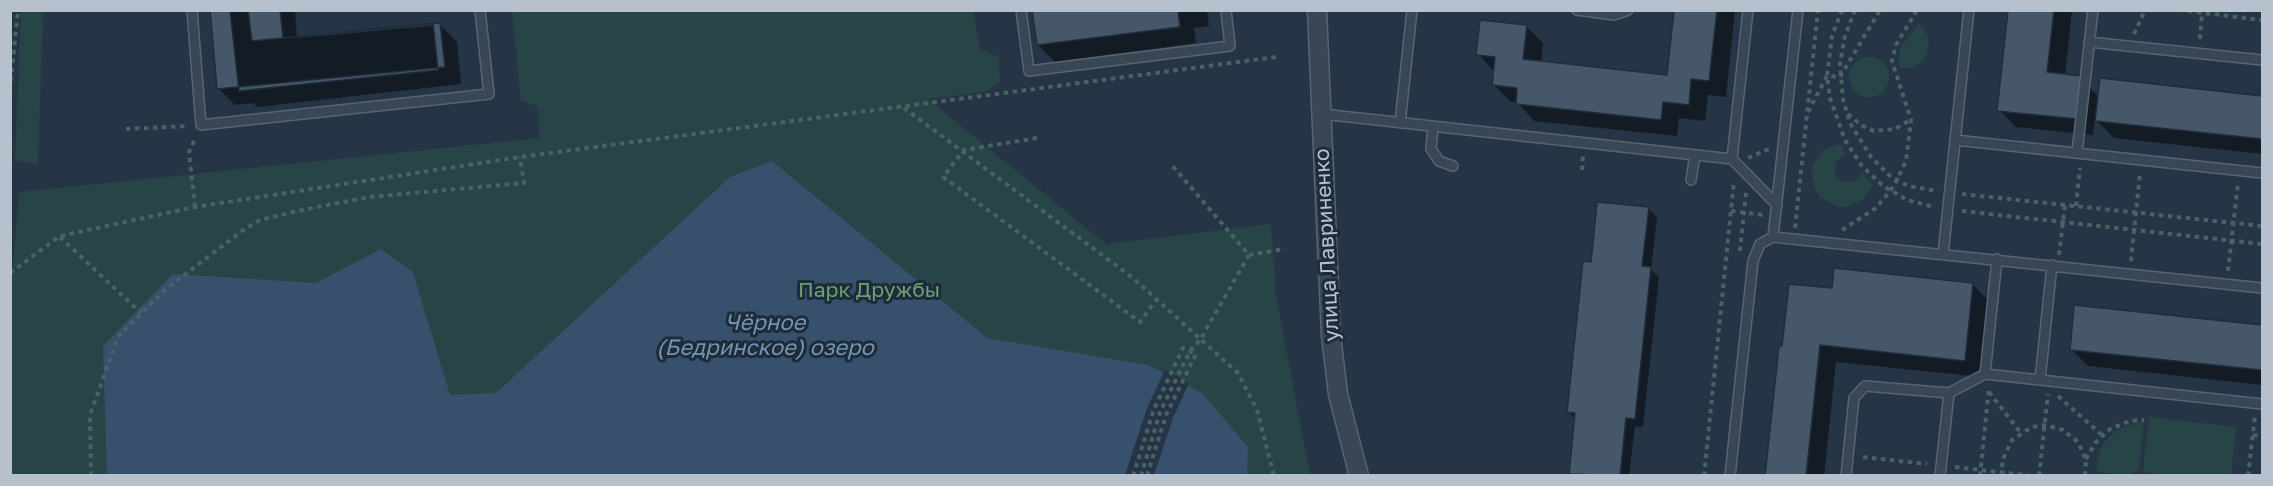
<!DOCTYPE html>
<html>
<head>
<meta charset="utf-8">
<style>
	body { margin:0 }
	#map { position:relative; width:2273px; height:486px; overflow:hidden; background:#253545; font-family:"Golos Text",sans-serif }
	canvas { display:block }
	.frame { position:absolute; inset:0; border:12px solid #b7c1ce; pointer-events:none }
</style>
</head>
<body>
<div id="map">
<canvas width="2273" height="486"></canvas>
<div class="frame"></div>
</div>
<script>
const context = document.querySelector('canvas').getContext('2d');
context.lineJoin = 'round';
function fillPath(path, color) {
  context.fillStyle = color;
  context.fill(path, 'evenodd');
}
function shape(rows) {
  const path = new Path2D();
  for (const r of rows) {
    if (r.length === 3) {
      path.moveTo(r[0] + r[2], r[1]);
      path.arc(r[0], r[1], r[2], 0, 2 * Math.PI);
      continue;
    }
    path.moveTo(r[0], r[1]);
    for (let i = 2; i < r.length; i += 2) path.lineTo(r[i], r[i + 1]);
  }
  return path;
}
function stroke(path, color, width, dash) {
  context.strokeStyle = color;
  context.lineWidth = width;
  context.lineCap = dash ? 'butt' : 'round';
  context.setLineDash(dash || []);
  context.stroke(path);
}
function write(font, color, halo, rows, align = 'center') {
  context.font = font + ' "Golos Text",sans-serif';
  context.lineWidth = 6;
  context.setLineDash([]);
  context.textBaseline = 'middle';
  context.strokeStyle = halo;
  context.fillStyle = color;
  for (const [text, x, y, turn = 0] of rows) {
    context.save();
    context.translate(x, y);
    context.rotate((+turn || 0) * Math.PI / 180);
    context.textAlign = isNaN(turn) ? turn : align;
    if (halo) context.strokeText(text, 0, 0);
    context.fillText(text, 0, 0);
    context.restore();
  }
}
fillPath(shape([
	[512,10,974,11,979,48,999,57,1000,82,985,92,928,99,1106,244,1271,224,1276,295,1310,475,11,476,10,302,19,192,540,138,537,106,521,101],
	[21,11,43,11,38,164,15,161],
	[1919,23,1929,37,1927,55,1914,68,1899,68,1900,48],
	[1869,77,20],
	[1840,144,1846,154,1836,161,1834,173,1837,178,1842,182,1854,182,1862,173,1873,185,1862,200,1846,207,1837,206,1821,198,1816,191,1811,174,1813,165,1823,150],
	[2149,417,2236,427,2231,475,2177,476,2143,472],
	[2136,423,2144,423,2139,469,2130,475,2096,472,2099,452,2106,440,2117,430]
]), '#274546');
fillPath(shape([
	[772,161,987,338,1148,365,1202,393,1248,447,1247,476,107,475,103,346,173,274,316,283,381,249,413,272,450,395,496,393,730,177]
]), '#37516d');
fillPath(shape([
	[1165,370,1189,383,1173,418,1154,475,1125,475,1147,408]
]), '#253545');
fillPath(shape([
	[211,10,295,10,297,38,440,25,457,42,461,84,257,107,253,103,235,105,218,88],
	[1034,10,1207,10,1209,26,1194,28,1196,43,1055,62,1038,45],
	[1675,10,1735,10,1726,97,1708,95,1705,121,1679,118,1677,136,1534,121,1517,102,1511,102,1494,85,1495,72,1478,54,1526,26,1543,43,1541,62,1668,76],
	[2010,10,2072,10,2065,76,2080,78,2099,97,2101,80,2262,97,2262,154,2114,138,2095,119,2093,135,2016,127,1999,110],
	[1648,209,1657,217,1651,270,1659,277,1643,427,1635,426,1629,476,1572,476,1570,473,1576,419,1568,411,1592,263],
	[1972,284,1989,301,1981,377,1836,362,1824,476,1767,476,1783,348,1833,290],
	[2076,307,2262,327,2262,385,2088,366,2071,349]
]), '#0007');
const building = shape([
	[210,10,248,10,252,41,440,23,445,67,217,89,210,10],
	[230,10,280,10,283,38,433,23,438,70,239,91,230,10],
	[1032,10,1185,10,1178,11,1180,27,1037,45,1032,10],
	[1674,10,1717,10,1709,81,1691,79,1689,105,1663,102,1661,120,1516,104,1517,88,1492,85,1495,57,1476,55,1480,20,1527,25,1523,59,1667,75,1674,10],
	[2008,10,2054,10,2047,72,2081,76,2077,119,1997,111,2008,10],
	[2100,78,2262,96,2262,139,2095,121,2100,78],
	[1597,202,1649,207,1642,266,1651,267,1635,419,1626,418,1620,476,1569,474,1575,413,1567,412,1583,261,1591,262,1597,202],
	[1834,268,1973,283,1965,361,1820,345,1806,476,1765,476,1779,346,1782,346,1789,284,1832,288,1834,268],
	[2074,305,2262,325,2262,370,2070,350,2074,305]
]);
fillPath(building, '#465769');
stroke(building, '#202d3c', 1.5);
const service = shape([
	[192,10,201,125,489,94,480,10],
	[1021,10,1029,71,1230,46,1226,10],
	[1577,10,1614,15,1628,10],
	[2089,42,2262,60],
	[1322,114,1732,159,1777,205],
	[1400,123,1412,10],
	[1433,127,1431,149,1439,161,1453,166],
	[1955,140,2262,173],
	[2077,153,2093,10],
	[1732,159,1748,10],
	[1691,180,1695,155],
	[1773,237,1798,10],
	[1943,254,1969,10],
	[1985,374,1997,259],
	[2040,380,2262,404],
	[1730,476,1753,261,1760,244,1773,237,2262,288],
	[1846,476,1854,398,1865,386,1949,393,1985,374,2040,380,2052,265],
	[1940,476,1949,393]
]);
const minor = shape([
	[1317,10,1331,336,1338,394,1359,476]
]);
stroke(service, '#586472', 12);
stroke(minor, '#586472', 21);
stroke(shape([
	[1842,10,1832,36,1827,76,1830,98,1845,140,1862,166,1883,186,1907,200,1934,207],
	[1855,10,1845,36,1840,63,1843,99,1850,123,1871,157,1890,176,1908,186,1937,191],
	[2179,10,2262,20],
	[2134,34,2145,10],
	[2200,39,2202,11],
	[10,90,18,10],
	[904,108,1133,278,1238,373,1257,410,1274,476],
	[1808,112,1827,76,1840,77,1880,10],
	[1848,114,1861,125,1874,131,1895,129,1910,120],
	[126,129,189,126],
	[1037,138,964,150,943,177,1140,322,1156,300],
	[1748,158,1769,149],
	[1582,170,1583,155],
	[1962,194,2262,226],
	[2076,206,2080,168],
	[195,207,189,152,196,137],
	[1731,211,1763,215],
	[1962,211,2262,244],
	[1795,228,1818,10],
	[1842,230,1876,208,1894,186,1906,161,1911,120,1892,61,1896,45,1917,10],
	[60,237,141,313],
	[1740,251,1746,193],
	[1249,255,1285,249],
	[2059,255,2065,205],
	[2131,261,2140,173],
	[2228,271,2238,183],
	[10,273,60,236,195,207,520,157,1276,57],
	[1989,392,2020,432],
	[2058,396,2102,435],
	[2253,435,2262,436],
	[1863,457,1927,464],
	[2086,459,2095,443,2110,429,2130,421,2144,420],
	[1955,467,2032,476],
	[91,476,90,415,118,337,166,289,246,228,260,220,307,209,369,197,524,183,520,157],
	[1133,476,1154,409,1183,348,1196,354,1166,415,1147,476],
	[1141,476,1160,412,1190,351,1200,340,1249,255,1170,163],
	[1704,476,1734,181],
	[1980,476,1989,387],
	[2003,476,2002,461,2012,440,2032,427,2045,425,2063,430,2078,442,2086,460,2085,476],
	[2039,476,2048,394],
	[2248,476,2255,416]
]), '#476364', 4, [4.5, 4.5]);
stroke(service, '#394654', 9);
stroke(minor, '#394654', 18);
write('21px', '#b7c1ce', '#1e2b3a', [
	["улица Лавриненко",1327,245,-93]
]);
write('21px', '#6ca174', '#1e2b3a', [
	["Парк Дружбы",869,290]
]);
write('italic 22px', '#7494b3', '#1e2b3a', [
	["Чёрное",765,323],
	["(Бедринское) озеро",765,348]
]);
</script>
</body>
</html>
